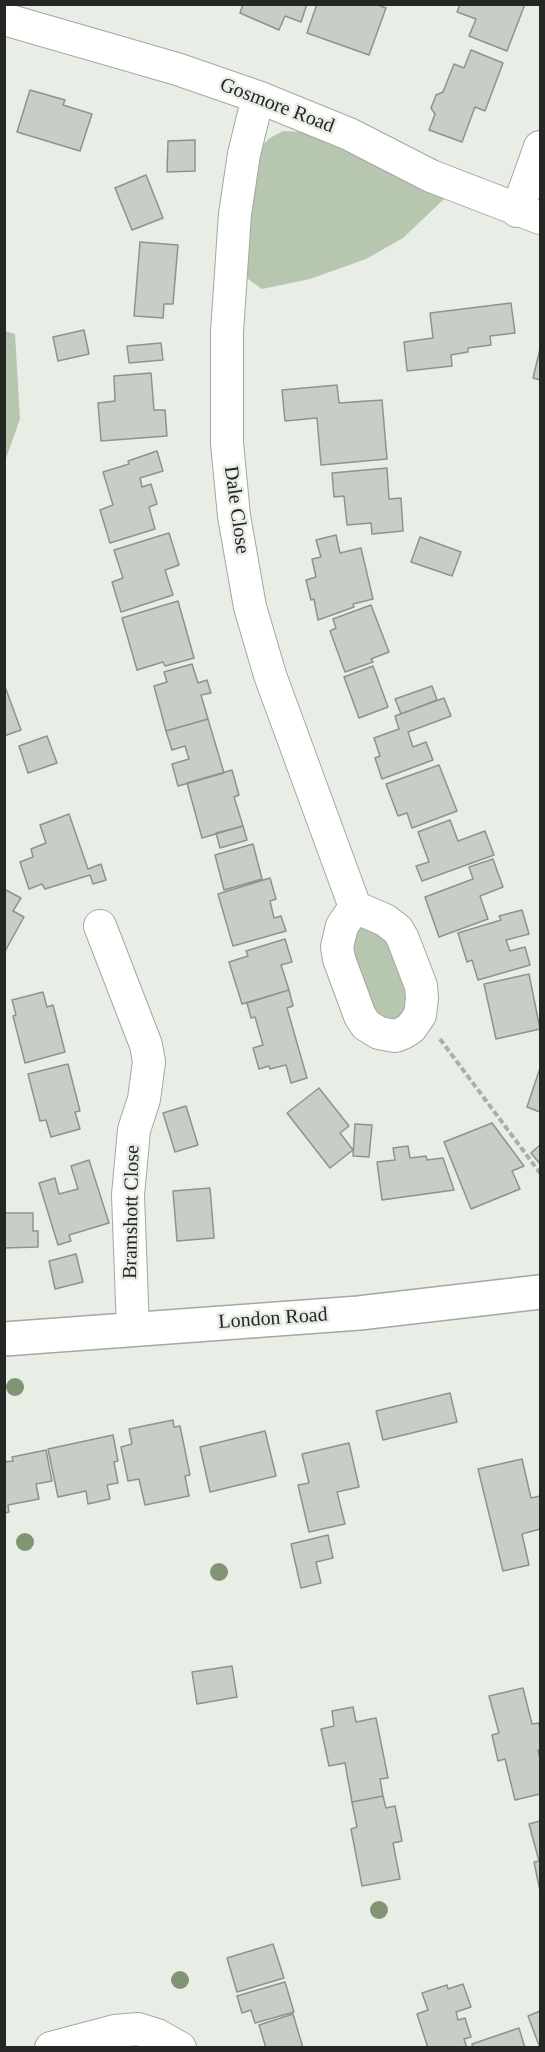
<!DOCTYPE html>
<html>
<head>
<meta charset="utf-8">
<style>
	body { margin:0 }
	#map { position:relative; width:545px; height:2052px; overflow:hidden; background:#e8ede6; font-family:"Times New Roman",serif }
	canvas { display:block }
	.frame { position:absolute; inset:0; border:6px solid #252725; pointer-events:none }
</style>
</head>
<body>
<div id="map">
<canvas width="545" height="2052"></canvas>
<div class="frame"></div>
</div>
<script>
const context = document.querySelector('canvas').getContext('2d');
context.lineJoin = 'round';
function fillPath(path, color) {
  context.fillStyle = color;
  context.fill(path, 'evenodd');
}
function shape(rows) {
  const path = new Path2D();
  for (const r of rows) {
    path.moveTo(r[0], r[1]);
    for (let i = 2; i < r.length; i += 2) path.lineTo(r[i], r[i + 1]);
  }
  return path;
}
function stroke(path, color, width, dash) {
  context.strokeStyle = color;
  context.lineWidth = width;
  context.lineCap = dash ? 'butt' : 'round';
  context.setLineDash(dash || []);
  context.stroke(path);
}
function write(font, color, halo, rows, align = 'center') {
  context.font = font + ' "Times New Roman",serif';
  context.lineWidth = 5;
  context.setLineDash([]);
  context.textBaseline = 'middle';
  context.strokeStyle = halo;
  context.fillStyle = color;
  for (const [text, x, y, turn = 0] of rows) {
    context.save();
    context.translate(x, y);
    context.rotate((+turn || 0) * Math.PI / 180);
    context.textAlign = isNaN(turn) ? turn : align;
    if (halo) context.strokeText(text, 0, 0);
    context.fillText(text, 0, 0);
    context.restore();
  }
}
fillPath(shape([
	[283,131,303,132,364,157,445,198,403,238,366,259,310,279,262,289,244,276,245,233,258,149,270,138],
	[5,331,15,334,20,419,5,461],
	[366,925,386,930,412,1004,399,1022,376,1020,346,942,358,927]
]), '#b6c6af');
const building = shape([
	[243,4,307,4,301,22,285,16,279,30,240,13,243,4],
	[317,4,375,4,386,8,369,55,307,33,317,4],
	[460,4,525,4,507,51,469,36,476,19,457,12,460,4],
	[471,50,503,63,485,111,475,107,462,142,429,130,435,114,431,108,436,95,443,92,454,64,464,68,471,50],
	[30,90,65,100,63,105,92,114,80,151,17,132,30,90],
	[195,140,195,171,167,172,168,141,195,140],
	[146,175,163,218,132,230,115,188,146,175],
	[140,242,178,245,173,304,164,304,163,318,134,316,140,242],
	[511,303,515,333,490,336,491,345,468,348,468,352,451,355,452,366,407,371,404,342,433,338,430,313,511,303],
	[84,330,89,354,58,361,53,337,84,330],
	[161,343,163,360,129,363,127,346,161,343],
	[540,349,540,380,533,378,540,349],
	[151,373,154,410,165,410,167,436,101,441,98,403,115,401,114,376,151,373],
	[337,385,339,403,382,400,387,459,321,465,317,418,285,421,282,390,337,385],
	[157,451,163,471,140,478,142,487,151,484,157,504,149,507,155,529,110,543,100,510,113,505,103,472,129,464,128,461,157,451],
	[387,468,389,499,401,498,403,531,372,534,371,523,347,525,344,496,334,497,332,473,387,468],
	[169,533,179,565,165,570,173,595,121,612,112,582,123,578,114,550,169,533],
	[336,535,340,553,361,548,373,599,353,604,354,607,318,620,314,599,311,600,306,580,316,577,312,559,321,557,316,540,336,535],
	[420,537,461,552,452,576,411,562,420,537],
	[178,601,194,658,165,666,163,662,137,670,122,618,178,601],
	[371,605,389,652,371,659,373,662,345,672,330,631,336,628,333,619,371,605],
	[192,664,198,683,207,680,211,693,201,695,208,719,166,731,154,686,167,682,164,672,192,664],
	[373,666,388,707,359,718,344,677,373,666],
	[4,684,21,730,4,736,4,684],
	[432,686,437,700,401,714,395,699,432,686],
	[444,698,451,716,408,732,413,747,426,742,433,760,382,779,375,758,380,756,374,738,399,729,395,716,444,698],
	[208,719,224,773,178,786,172,764,189,759,185,746,172,750,166,731,208,719],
	[47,736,57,763,28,773,19,746,47,736],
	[439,765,457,811,412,828,407,813,398,816,386,784,439,765],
	[232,770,239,795,234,797,243,826,202,838,187,783,232,770],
	[69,814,88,869,101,864,106,880,93,884,90,875,45,889,42,884,29,889,20,862,33,857,31,849,46,843,40,825,69,814],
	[450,820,458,841,485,831,494,855,422,881,416,866,429,862,418,832,450,820],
	[243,826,247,840,220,848,216,833,243,826],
	[253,844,262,879,224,890,215,855,253,844],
	[493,859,503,887,480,896,488,919,439,937,425,897,473,879,469,867,493,859],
	[270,878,276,899,270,901,274,918,281,916,286,931,233,946,218,894,270,878],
	[4,889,21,898,13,911,24,917,4,953,4,889],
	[522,910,529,934,506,940,510,951,525,947,530,965,478,980,472,960,467,962,458,933,501,920,499,916,522,910],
	[285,939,292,962,281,965,289,990,242,1004,229,962,248,956,246,951,285,939],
	[529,974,540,1029,496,1039,484,984,529,974],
	[289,990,293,1006,287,1008,307,1078,291,1083,286,1065,270,1069,269,1066,259,1069,253,1048,263,1045,255,1017,251,1018,247,1003,289,990],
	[43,992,47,1007,53,1005,65,1052,25,1063,13,1016,16,1015,12,1000,43,992],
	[68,1064,80,1111,75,1112,80,1129,51,1137,46,1120,40,1121,28,1074,68,1064],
	[540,1068,540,1112,527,1107,540,1068],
	[319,1088,349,1126,340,1133,353,1150,330,1168,287,1113,319,1088],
	[186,1106,198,1145,175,1152,163,1113,186,1106],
	[492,1123,524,1166,512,1171,520,1189,471,1209,444,1142,492,1123],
	[355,1124,372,1125,369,1157,353,1156,355,1124],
	[540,1145,540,1164,531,1153,540,1145],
	[408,1146,410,1158,426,1156,427,1160,443,1158,454,1190,382,1200,377,1162,395,1160,393,1148,408,1146],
	[89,1160,109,1223,69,1235,71,1241,58,1245,39,1183,55,1178,59,1194,78,1189,71,1166,89,1160],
	[210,1188,214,1238,177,1241,173,1191,210,1188],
	[4,1213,33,1213,33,1231,38,1231,38,1247,4,1248,4,1213],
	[76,1254,83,1282,55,1289,49,1261,76,1254],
	[450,1393,457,1422,383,1440,376,1411,450,1393],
	[173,1420,174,1427,180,1426,190,1475,185,1476,189,1496,145,1505,139,1479,128,1481,121,1447,132,1444,129,1429,173,1420],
	[265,1431,276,1476,210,1492,200,1447,265,1431],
	[113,1435,118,1461,114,1462,118,1483,107,1485,110,1499,88,1504,86,1491,58,1497,48,1449,113,1435],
	[349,1443,359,1487,337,1492,345,1524,309,1532,298,1485,309,1483,302,1454,349,1443],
	[46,1450,52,1481,36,1484,39,1499,8,1505,9,1512,4,1513,4,1462,13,1461,12,1457,46,1450],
	[522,1459,531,1498,540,1496,540,1529,522,1534,529,1565,503,1571,478,1469,522,1459],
	[328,1535,333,1558,316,1562,321,1583,301,1588,291,1544,328,1535],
	[232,1666,237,1697,197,1704,192,1672,232,1666],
	[523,1688,532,1724,539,1723,540,1732,540,1750,538,1750,540,1759,540,1794,515,1800,505,1759,498,1761,492,1735,499,1733,489,1696,523,1688],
	[353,1707,356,1722,376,1718,388,1778,380,1779,383,1796,352,1802,345,1763,329,1766,321,1729,334,1726,332,1711,353,1707],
	[383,1796,386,1808,395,1806,402,1841,393,1843,400,1879,362,1886,351,1829,357,1827,352,1802,383,1796],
	[540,1821,540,1891,534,1862,539,1861,529,1824,540,1821],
	[273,1944,284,1978,237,1992,227,1958,273,1944],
	[285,1982,294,2012,255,2023,251,2010,242,2013,237,1996,285,1982],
	[463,1984,471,2007,456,2012,458,2020,465,2018,471,2037,464,2039,467,2048,428,2048,417,2014,428,2010,422,1993,447,1985,448,1989,463,1984],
	[540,2011,540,2048,528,2016,540,2011],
	[293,2014,303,2048,266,2048,259,2025,293,2014],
	[519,2028,525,2048,473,2048,472,2044,519,2028]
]);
fillPath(building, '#c8cdc6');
stroke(building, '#8f938c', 1.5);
const minor = shape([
	[4,19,177,69,258,97,349,134,431,176,540,218],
	[258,97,244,154,235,214,227,332,227,443,234,516,250,607,270,675,355,907,385,920,398,930,403,939,421,986,422,998,420,1015,411,1028,403,1033,395,1036,379,1033,366,1025,360,1016,339,959,337,947,342,926,355,907],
	[517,211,540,147],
	[100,926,146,1045,149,1062,144,1099,134,1130,128,1195,133,1329],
	[51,2048,115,2031,138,2029,157,2035,180,2048]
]);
const major = shape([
	[4,1339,359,1313,540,1292]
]);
stroke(minor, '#a3a8a1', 34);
stroke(major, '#a3a8a1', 36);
stroke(shape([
	[440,1039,540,1173]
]), '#abafaa', 4, [6, 3]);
stroke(minor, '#fff', 32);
stroke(major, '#fff', 33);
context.fillStyle = '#819575';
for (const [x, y] of [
	[15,1387],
	[25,1542],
	[219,1572],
	[379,1910],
	[180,1980]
]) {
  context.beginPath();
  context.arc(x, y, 9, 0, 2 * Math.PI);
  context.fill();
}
write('20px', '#252725', '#e8ede6', [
	["Gosmore Road",277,106,21],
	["Dale Close",236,510,82],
	["Bramshott Close",132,1212,-89],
	["London Road",273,1319,-4]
]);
</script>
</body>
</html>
